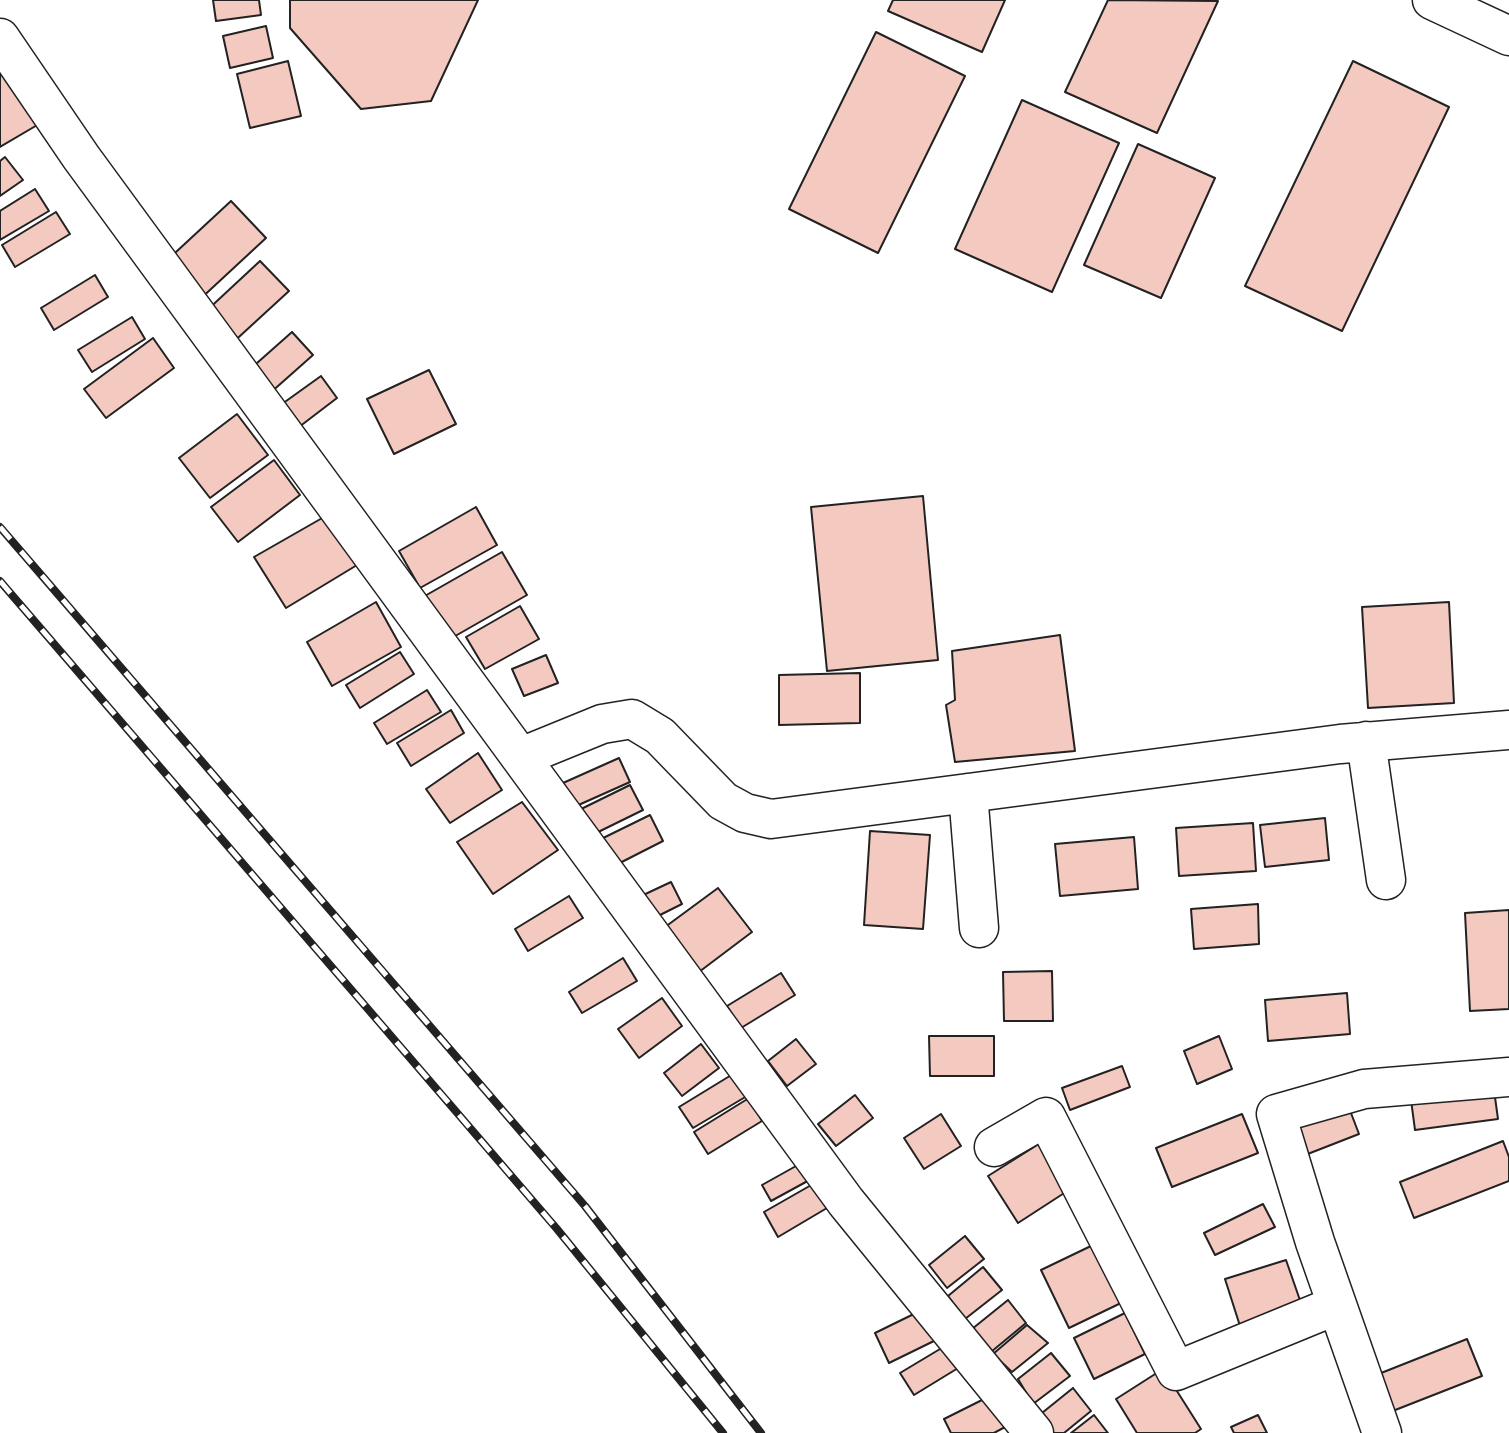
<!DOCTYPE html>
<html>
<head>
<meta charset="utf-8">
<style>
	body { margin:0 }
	canvas { display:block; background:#fff }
</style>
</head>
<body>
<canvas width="1509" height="1433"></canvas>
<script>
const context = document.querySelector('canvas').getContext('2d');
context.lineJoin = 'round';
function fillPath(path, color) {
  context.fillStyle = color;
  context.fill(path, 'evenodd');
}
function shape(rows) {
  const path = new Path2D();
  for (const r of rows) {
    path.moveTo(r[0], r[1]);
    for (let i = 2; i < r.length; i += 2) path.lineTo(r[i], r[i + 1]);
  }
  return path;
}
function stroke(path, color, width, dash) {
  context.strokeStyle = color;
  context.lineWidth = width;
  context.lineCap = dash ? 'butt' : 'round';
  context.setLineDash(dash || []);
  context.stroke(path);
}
const building = shape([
	[213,0,259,0,261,15,216,21,213,0],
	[290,0,478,0,431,101,361,109,290,28,290,0],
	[893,0,1005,0,982,52,888,11,893,0],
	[1108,0,1218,1,1157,133,1065,92,1108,0],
	[266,26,273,58,230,68,223,36,266,26],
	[876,32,965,76,878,253,789,209,876,32],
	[288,61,301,116,250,128,237,74,288,61],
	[1353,61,1449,107,1342,331,1245,286,1353,61],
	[0,62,39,124,0,147,0,62],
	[1022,100,1119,143,1052,292,955,249,1022,100],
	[1138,144,1215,178,1161,298,1084,265,1138,144],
	[5,157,23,180,0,196,0,161,5,157],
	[35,189,49,211,0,240,0,211,35,189],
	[231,201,266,238,197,302,162,265,231,201],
	[56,212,70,234,15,267,2,245,56,212],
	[260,261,289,291,228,347,203,314,260,261],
	[95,275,108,297,54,330,41,308,95,275],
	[132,317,145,339,92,372,78,350,132,317],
	[292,332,313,355,269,394,248,371,292,332],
	[153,338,174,368,106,418,84,389,153,338],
	[429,370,456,424,394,454,367,399,429,370],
	[321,376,337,398,299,427,282,404,321,376],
	[237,414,268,455,210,498,179,458,237,414],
	[274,460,300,495,238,542,211,507,274,460],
	[923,496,938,660,827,671,811,507,923,496],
	[476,507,497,545,420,588,399,551,476,507],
	[338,509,367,559,286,608,254,557,338,509],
	[502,552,527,595,450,639,423,597,502,552],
	[376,602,401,647,332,686,307,642,376,602],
	[1449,602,1454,703,1368,708,1362,607,1449,602],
	[520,606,539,639,485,669,466,637,520,606],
	[1060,635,1075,751,955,762,946,705,955,700,952,651,1060,635],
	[400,652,414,674,360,708,346,685,400,652],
	[546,655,558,683,524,696,512,669,546,655],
	[860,673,860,723,779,725,779,675,860,673],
	[427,690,441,712,387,744,374,723,427,690],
	[451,710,464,733,411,766,397,743,451,710],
	[478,753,502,790,450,823,426,789,478,753],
	[619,758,630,782,574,807,563,783,619,758],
	[630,785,643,810,588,837,575,812,630,785],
	[522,802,558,850,493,894,457,842,522,802],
	[650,815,663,841,608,869,595,842,650,815],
	[1325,818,1329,860,1265,867,1260,825,1325,818],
	[1253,823,1256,871,1179,876,1176,828,1253,823],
	[870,831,930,835,923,929,864,925,870,831],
	[1134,837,1138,889,1060,896,1055,844,1134,837],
	[671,882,682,904,650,920,639,897,671,882],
	[718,888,752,932,695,975,661,930,718,888],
	[569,896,583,918,528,951,515,929,569,896],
	[1258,904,1259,944,1194,949,1191,909,1258,904],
	[1509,910,1509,1009,1470,1011,1465,913,1509,910],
	[623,958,637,981,582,1013,569,992,623,958],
	[1052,971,1053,1021,1004,1021,1003,972,1052,971],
	[781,973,795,995,741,1028,727,1006,781,973],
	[1347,993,1350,1034,1268,1041,1265,1000,1347,993],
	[662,998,682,1026,639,1058,618,1029,662,998],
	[929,1036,994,1036,994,1076,930,1076,929,1036],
	[1219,1036,1232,1069,1197,1084,1184,1051,1219,1036],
	[796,1039,816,1064,787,1086,768,1061,796,1039],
	[701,1044,719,1068,682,1096,664,1073,701,1044],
	[1122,1066,1130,1087,1070,1110,1062,1088,1122,1066],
	[733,1074,747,1096,693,1128,679,1107,733,1074],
	[1494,1090,1498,1119,1415,1130,1411,1100,1494,1090],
	[855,1095,873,1118,836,1146,818,1124,855,1095],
	[749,1098,762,1121,708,1154,694,1132,749,1098],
	[1346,1100,1359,1134,1300,1157,1286,1124,1346,1100],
	[941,1114,961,1146,924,1169,904,1138,941,1114],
	[1242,1114,1258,1153,1172,1187,1156,1148,1242,1114],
	[1503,1141,1509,1157,1509,1181,1414,1218,1400,1182,1503,1141],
	[1042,1142,1072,1188,1018,1223,988,1176,1042,1142],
	[805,1161,815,1177,771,1201,762,1185,805,1161],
	[813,1184,827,1208,778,1237,764,1212,813,1184],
	[1263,1204,1275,1227,1215,1255,1204,1233,1263,1204],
	[965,1236,984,1259,947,1288,929,1265,965,1236],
	[1093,1245,1121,1303,1069,1328,1041,1270,1093,1245],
	[1286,1260,1302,1306,1240,1326,1225,1279,1286,1260],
	[983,1267,1002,1290,965,1319,948,1296,983,1267],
	[1008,1300,1026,1323,991,1352,972,1329,1008,1300],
	[924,1309,938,1339,889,1363,875,1333,924,1309],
	[1125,1313,1145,1354,1094,1379,1074,1338,1125,1313],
	[1027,1325,1048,1343,1012,1372,993,1354,1027,1325],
	[1467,1339,1482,1376,1385,1414,1371,1377,1467,1339],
	[955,1340,968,1362,914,1395,900,1373,955,1340],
	[1051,1353,1070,1376,1033,1404,1018,1379,1051,1353],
	[1163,1369,1201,1429,1195,1433,1137,1433,1116,1399,1163,1369],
	[1073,1388,1091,1411,1064,1433,1049,1433,1037,1417,1073,1388],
	[992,1395,1007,1426,994,1433,951,1433,944,1419,992,1395],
	[1094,1415,1108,1433,1071,1433,1094,1415],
	[1258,1415,1267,1433,1234,1433,1231,1427,1258,1415]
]);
fillPath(building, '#f3c9c0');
stroke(building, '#222', 2);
const street = shape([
	[1432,0,1509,36],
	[0,38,81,157,846,1202,1034,1433],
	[1366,741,1386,880],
	[521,757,602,724,632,719,660,736,723,801,745,813,771,819,1340,744,1509,730],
	[968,793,979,928],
	[994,1147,1046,1117,1176,1371,1337,1305],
	[1382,1433,1315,1242,1276,1114,1364,1089,1509,1077]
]);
stroke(street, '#222', 41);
stroke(street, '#fff', 38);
const rail = shape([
	[0,527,585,1206,761,1433],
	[0,581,557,1229,723,1433]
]);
stroke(rail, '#222', 8);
stroke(rail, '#fff', 5, [16]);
</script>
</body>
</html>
